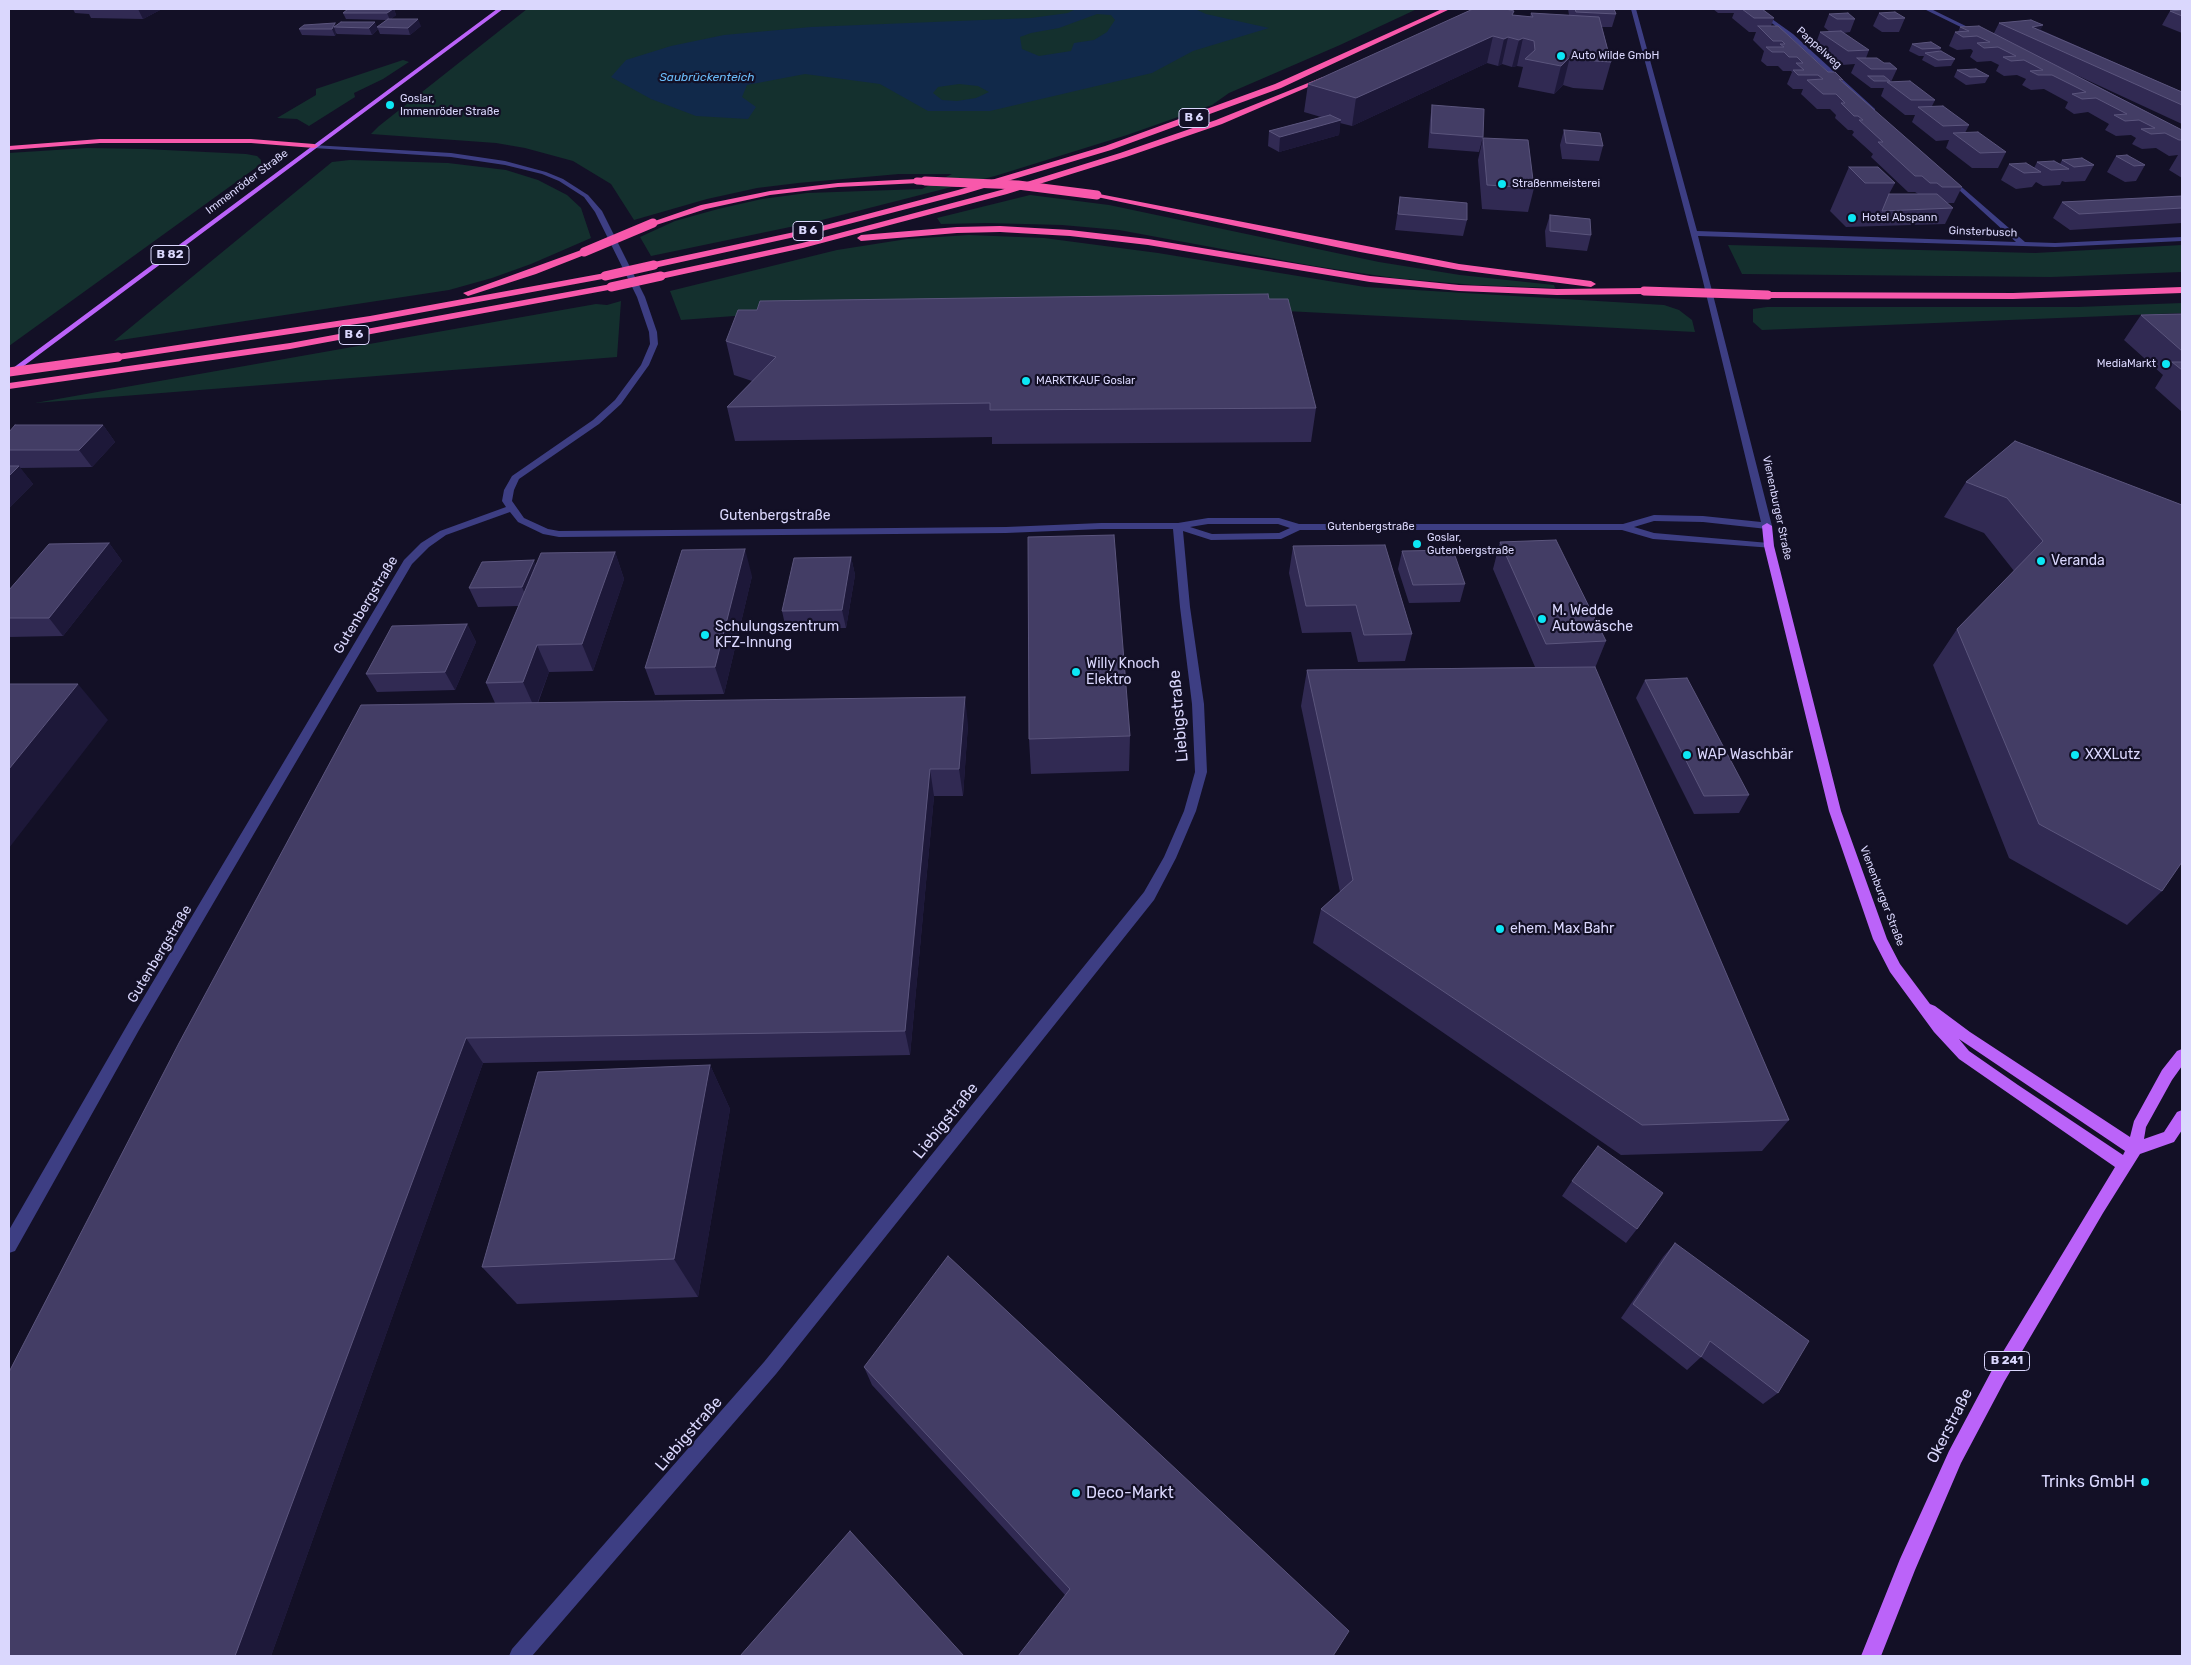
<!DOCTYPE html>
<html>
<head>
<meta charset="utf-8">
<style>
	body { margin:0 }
	#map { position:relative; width:2191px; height:1665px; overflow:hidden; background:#131026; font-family:Rubik,sans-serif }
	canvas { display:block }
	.frame { position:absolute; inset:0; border:10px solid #dad7fd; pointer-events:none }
</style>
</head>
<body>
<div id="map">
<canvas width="2191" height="1665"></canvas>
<div class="frame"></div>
</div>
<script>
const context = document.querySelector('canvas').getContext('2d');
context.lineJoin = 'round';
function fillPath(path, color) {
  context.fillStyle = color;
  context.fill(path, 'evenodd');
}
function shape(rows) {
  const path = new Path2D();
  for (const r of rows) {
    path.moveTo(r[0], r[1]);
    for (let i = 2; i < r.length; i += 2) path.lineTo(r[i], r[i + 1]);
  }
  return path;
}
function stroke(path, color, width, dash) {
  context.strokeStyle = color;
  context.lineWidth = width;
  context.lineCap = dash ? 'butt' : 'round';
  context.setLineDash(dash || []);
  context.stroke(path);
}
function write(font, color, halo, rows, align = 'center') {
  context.font = font + ' Rubik,sans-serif';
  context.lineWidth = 4.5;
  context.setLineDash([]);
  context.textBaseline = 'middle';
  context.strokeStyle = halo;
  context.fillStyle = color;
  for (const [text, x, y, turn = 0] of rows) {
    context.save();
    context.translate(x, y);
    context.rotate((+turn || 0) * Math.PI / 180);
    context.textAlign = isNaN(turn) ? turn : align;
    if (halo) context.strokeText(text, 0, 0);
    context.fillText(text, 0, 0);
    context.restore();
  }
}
fillPath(shape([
	[527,9,1417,9,1340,45,1229,93,1212,105,1127,135,995,176,814,222,651,256,640,237,675,221,718,209,762,199,807,193,922,189,952,174,899,174,798,183,757,188,707,199,634,220,611,184,573,161,525,148,496,143,371,134,379,126],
	[403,60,409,62,383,79,354,93,355,97,309,126,297,119,277,118,316,95,316,89],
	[87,148,145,149,246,154,257,156,261,160,261,164,9,346,9,153],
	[350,160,448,163,506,170,538,180,567,195,581,208,591,238,531,264,492,278,449,290,114,341,332,162],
	[1030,195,1109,205,1379,262,1460,275,1554,285,1555,288,1474,285,1394,278,1314,266,1119,230,1062,225,987,223,941,224,937,218],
	[969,235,1044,238,1158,253,1365,287,1664,305,1679,310,1692,320,1695,332,1266,310,867,306,681,320,670,291,837,250,907,239],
	[1728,245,2035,253,2182,245,2182,272,2051,277,1742,274],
	[621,301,617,357,35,403,596,304,607,305],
	[2182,303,2182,313,1762,330,1753,322,1753,309,1767,307,2078,307]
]), '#14302e');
fillPath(shape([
	[1076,9,1195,9,1206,14,1269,28,1193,51,1152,73,990,111,928,111,880,84,805,74,747,85,742,97,756,107,748,119,696,116,651,99,611,77,626,60,671,46,724,35,811,27,1031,18,1068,13],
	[1097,14,1111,15,1115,20,1107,32,1094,40,1074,43,1071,51,1039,56,1022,49,1020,37,1031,33,1059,28],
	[959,84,978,86,989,92,976,98,957,101,942,100,933,93,938,87]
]), '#11294a');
fillPath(shape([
	[1631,9,1636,9,1697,231,2016,242,1947,179,1947,177,1949,176,2025,242,2055,243,2182,237,2182,241,2055,247,1698,236,1772,526,1767,529,1703,522,1654,521,1634,527,1654,533,1769,543,1773,544,1773,548,1653,539,1622,530,1300,530,1281,539,1211,540,1183,531,1190,607,1204,704,1207,772,1196,811,1176,858,1154,900,776,1374,532,1656,509,1656,512,1649,764,1362,1144,892,1164,857,1184,811,1195,772,1192,704,1180,607,1173,529,1101,529,1006,533,559,537,543,534,518,522,510,512,446,535,429,547,412,564,139,1030,15,1251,9,1253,9,1230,129,1022,404,560,421,543,440,531,506,507,502,501,504,490,512,476,593,420,615,400,641,365,650,344,649,332,637,297,595,212,584,197,559,181,542,174,505,165,451,157,314,148,312,147,312,145,451,153,505,161,546,172,563,179,588,195,602,211,645,297,657,332,658,344,649,365,621,404,599,424,519,479,514,490,512,501,524,518,548,529,559,531,1006,527,1101,523,1178,523,1208,518,1279,518,1299,524,1623,524,1654,515,1703,516,1761,522,1701,273,1631,9],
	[1208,524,1278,524,1290,528,1279,533,1212,534,1190,527,1208,524],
	[1753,9,1758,9,1793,34,1875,109,1875,111,1871,111,1789,36,1753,9],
	[1924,9,1931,9,1982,34,1977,35,1924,9],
	[2170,9,2182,10,2182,14,2171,10,2170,9]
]), '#3d3e83');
fillPath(shape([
	[497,9,503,9,9,377,9,371,497,9],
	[1767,523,1772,526,1774,546,1841,811,1887,939,1900,964,1930,1004,1935,1006,1970,1032,2130,1137,2134,1121,2162,1070,2177,1051,2182,1049,2182,1066,2172,1080,2146,1127,2144,1139,2164,1132,2177,1112,2182,1110,2182,1130,2174,1142,2140,1154,2103,1213,2004,1382,1961,1463,1915,1570,1881,1656,1861,1656,1900,1559,1949,1451,1992,1370,2115,1167,1959,1059,1934,1032,1890,972,1873,939,1829,811,1764,546,1762,526,1767,523],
	[1959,1039,2125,1151,2123,1155,2018,1085,1969,1051,1959,1039]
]), '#bb63f9');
fillPath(shape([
	[1442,9,1450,9,1281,88,1111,150,964,194,822,231,654,268,649,265,654,262,818,227,958,190,1105,146,1275,84,1442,9],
	[1323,77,1329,78,1222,124,1126,157,1007,194,803,248,661,279,656,276,661,273,802,243,1001,190,1120,153,1216,120,1323,77],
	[100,139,251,139,314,144,318,146,314,148,251,143,100,143,9,150,9,146,100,139],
	[917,179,920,179,920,183,838,187,770,195,706,209,653,226,649,223,701,205,770,191,838,183,917,179],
	[1094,193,1459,264,1591,281,1596,284,1591,287,1459,270,1360,252,1097,197,1093,195,1094,193],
	[1000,226,1070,230,1148,239,1370,276,1459,285,1557,289,1644,288,1649,291,1644,294,1557,295,1459,291,1370,282,1148,245,1070,236,1000,232,957,233,861,241,857,238,861,235,957,227,1000,226],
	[584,249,587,250,587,254,536,274,471,295,468,296,463,293,584,249],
	[605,273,608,274,608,278,370,322,118,360,113,357,118,354,370,316,605,273],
	[611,284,616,287,614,289,290,349,9,389,9,383,290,343,611,284],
	[2182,287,2182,293,2013,299,1768,298,1763,295,1768,292,2013,293,2182,287]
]), '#f858ab');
stroke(shape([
	[917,181,957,183]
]), '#f858ab', 7);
stroke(shape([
	[925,181,1018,185,1097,195],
	[584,252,653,223],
	[605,276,654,265],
	[611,287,661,276],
	[1644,291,1768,295],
	[9,372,118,357]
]), '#f858ab', 9);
fillPath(shape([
	[73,9,162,9,143,19,91,18,89,14,75,13],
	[348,9,394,9,396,15,391,19,421,26,410,35,380,34,378,29,372,35,337,34,336,33,335,36,302,35,299,29,336,26,377,27,387,20,346,19,343,13],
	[1568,9,1614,9,1616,14,1612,27,1602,27,1611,62,1603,90,1573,88,1563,85,1554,94,1518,87,1523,67,1517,66,1512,67,1502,64,1498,66,1487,63,1352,126,1340,123,1339,135,1279,152,1268,146,1269,131,1321,117,1304,112,1308,84,1513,15,1530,17,1531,13,1569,15],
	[1713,9,1762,9,1774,18,1771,26,1828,72,1843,80,1842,82,1962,187,1954,203,1947,203,1953,208,1945,224,1846,227,1830,211,1849,167,1895,183,1889,194,1918,194,1915,192,1908,192,1871,157,1873,154,1852,135,1854,132,1852,130,1848,130,1835,118,1836,115,1830,109,1817,109,1801,94,1803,89,1793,89,1787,84,1792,72,1791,71,1783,71,1778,66,1767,66,1761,61,1764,51,1753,40,1756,32,1749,32,1732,18,1734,13,1718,13],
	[2182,10,2182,33,2162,25,2170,11],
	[1879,13,1905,18,1899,32,1882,32,1873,26],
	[1829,14,1855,19,1850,32,1843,33,1869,50,1866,58,1884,63,1897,69,1891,82,1935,100,1932,106,1969,125,1965,133,2006,152,1998,168,1972,168,1946,148,1949,140,1936,141,1912,122,1915,115,1905,115,1881,96,1884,88,1871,88,1851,73,1855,64,1842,65,1815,46,1820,32,1830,32,1824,27],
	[1999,23,2041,30,2182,92,2182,124,2074,74,2182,130,2182,178,2169,170,2178,155,2169,156,2156,148,2142,149,2132,144,2136,138,2131,135,2116,136,2105,130,2109,124,2088,112,2074,114,2065,108,2068,102,2044,89,2031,90,2022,85,2026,79,2017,75,2004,76,1996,71,1999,65,1991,61,1977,62,1970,57,1973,51,1971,49,1957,50,1949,46,1955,32,1958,32,1960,27,1994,33],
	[1912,44,1941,48,1939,52,1955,59,1951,66,1935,67,1922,60,1924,56,1919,56,1909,51],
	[1957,70,1989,76,1985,83,1966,85,1954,77],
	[1432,105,1483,137,1479,152,1428,148,1430,120],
	[1564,130,1603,146,1599,161,1562,159,1560,145],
	[1483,138,1534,188,1528,212,1482,209,1478,160],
	[2116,156,2145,165,2136,181,2125,182,2107,172],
	[2062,160,2094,165,2085,181,2065,182,2062,181,2060,185,2043,186,2036,182,2032,187,2016,189,2001,180,2009,164,2034,168,2037,162,2060,164],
	[2182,196,2182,223,2070,230,2053,218,2062,202],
	[1400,197,1467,220,1463,236,1395,230],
	[1550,215,1591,235,1587,251,1546,247,1545,231],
	[1269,299,1316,408,1311,442,992,444,992,437,735,441,727,407,752,381,734,375,726,341],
	[2182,314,2182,412,2155,388,2163,375,2124,340,2141,315],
	[103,425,115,442,92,467,20,468,33,484,9,508,9,432],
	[2015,441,2162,891,2127,925,2009,858,1933,665,1957,629,2014,571,1984,533,1944,517,1966,482],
	[1500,542,1606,641,1595,668,1789,1120,1762,1151,1621,1155,1313,943,1321,909,1340,892,1301,706,1307,670,1535,667,1493,569],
	[109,543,122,561,63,636,9,637,9,590],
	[1293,546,1412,634,1405,661,1358,662,1351,632,1302,633,1289,573],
	[1402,551,1465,584,1460,602,1409,603,1398,569],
	[615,552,624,579,593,671,549,672,538,703,968,724,963,796,934,796,910,1055,483,1063,271,1656,9,1656,495,703,486,683,519,606,478,607,469,588,536,566],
	[851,557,855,575,846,628,786,629,782,611],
	[752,576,724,694,655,695,645,668],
	[467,624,476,642,455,690,377,692,366,674],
	[1645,680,1749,795,1739,813,1694,814,1636,698],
	[1130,736,1129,771,1031,774,1029,739],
	[710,1065,730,1109,698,1297,517,1304,482,1267],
	[1572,1181,1637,1229,1626,1243,1562,1196],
	[1675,1243,1778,1393,1763,1404,1701,1357,1687,1370,1621,1318,1663,1257],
	[864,1367,1333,1656,1065,1595,872,1385]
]), '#312a53');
fillPath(shape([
	[138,9,162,9,143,19],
	[393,9,394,9,396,15,390,20,387,13],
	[1942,9,1956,9,1941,10],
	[1514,11,1502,64,1498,66,1504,39],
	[418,19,421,26,410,35,408,28],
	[375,22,378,29,372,35,369,28],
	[335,23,336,28,334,27,336,33,335,36,332,29],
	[2043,25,2036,39,2032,27],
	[1493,36,1487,63,1352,126,1356,98],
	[1523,38,1517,66,1512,67,1519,40],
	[1570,57,1563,85,1554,94,1561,66],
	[1341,120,1339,135,1279,152,1280,137],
	[103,425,115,442,92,467,79,450],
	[19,466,33,484,9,508,9,476],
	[109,543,122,561,63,636,49,618],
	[745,549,752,576,724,694,715,667],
	[615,552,624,579,593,671,582,644],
	[851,557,855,575,846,628,842,610],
	[534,560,541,579,530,606,522,587],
	[467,624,476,642,455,690,445,672],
	[537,645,549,672,535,709,523,682],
	[78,684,108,720,9,848,9,769],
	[965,697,968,724,963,796,959,769],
	[930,769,934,796,910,1055,905,1031],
	[466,1038,483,1063,271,1656,235,1656],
	[710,1065,730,1109,698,1297,674,1259]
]), '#1d1839');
const building = shape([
	[348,9,393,9,387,13,343,13,348,9],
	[1473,9,1506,9,1514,11,1512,15,1533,17,1531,13,1599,17,1611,62,1580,60,1570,57,1561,66,1525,59,1535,50,1534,41,1523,38,1519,40,1508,37,1504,39,1493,36,1356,98,1308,84,1473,9],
	[1575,9,1614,9,1616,14,1576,12,1575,9],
	[1742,9,1762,9,1774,18,1754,18,1742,9],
	[2182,10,2182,16,2170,11,2182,10],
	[1895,12,1905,18,1888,19,1879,13,1895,12],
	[1848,13,1855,19,1837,19,1829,14,1848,13],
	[388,19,418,19,408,28,377,27,388,19],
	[2031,20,2043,25,2032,27,2182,92,2182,105,1999,23,2031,20],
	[341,22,375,22,369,28,334,27,341,22],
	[335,23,332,29,299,29,304,25,335,23],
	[1758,26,1778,26,1828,72,1835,72,1843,80,1839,79,1962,187,1942,187,1937,183,1930,183,1922,176,1915,176,1878,142,1883,142,1859,120,1863,120,1858,116,1854,116,1841,103,1845,103,1836,94,1823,94,1807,80,1823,79,1818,75,1798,75,1793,70,1804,70,1796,63,1803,63,1797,57,1789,57,1784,52,1772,52,1766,47,1784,47,1780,44,1785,44,1782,41,1773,41,1758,26],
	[1979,26,2182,130,2182,140,2179,140,2165,133,2151,134,2141,129,2155,128,2139,120,2125,121,2114,115,2127,114,2096,98,2082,99,2072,94,2086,92,2052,75,2038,75,2030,71,2043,70,2024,60,2011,61,2003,57,2016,56,1998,47,1984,48,1977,43,1990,42,1977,36,1963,37,1955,32,1969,31,1960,27,1979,26],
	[1841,31,1869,50,1848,51,1820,32,1841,31],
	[1931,42,1941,48,1922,49,1912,44,1931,42],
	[1941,51,1955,59,1938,60,1925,53,1941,51],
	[1857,58,1877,58,1884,63,1890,63,1897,69,1871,69,1857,58],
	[1976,69,1989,76,1970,77,1957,70,1976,69],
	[1868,76,1884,76,1890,81,1874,81,1868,76],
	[1910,81,1935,100,1911,100,1887,82,1910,81],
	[1432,105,1484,109,1483,137,1431,133,1432,105],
	[1943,106,1969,125,1943,126,1918,107,1943,106],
	[1330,115,1341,120,1280,137,1269,131,1330,115],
	[1564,130,1600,133,1603,146,1566,143,1564,130],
	[1978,132,2006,152,1980,153,1953,133,1978,132],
	[1483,138,1528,140,1534,188,1487,185,1483,138],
	[2127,155,2145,165,2134,166,2116,156,2127,155],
	[2082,158,2094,165,2074,167,2062,160,2082,158],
	[2054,161,2069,169,2051,170,2037,162,2054,161],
	[2026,163,2041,172,2024,173,2009,164,2026,163],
	[1849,167,1878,167,1895,183,1865,183,1849,167],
	[1889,194,1937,194,1953,208,1882,211,1889,194],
	[2182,196,2182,208,2079,214,2062,202,2182,196],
	[1400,197,1467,203,1467,220,1398,214,1400,197],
	[1550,215,1590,219,1591,235,1550,231,1550,215],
	[1268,294,1269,299,1288,299,1316,408,990,410,990,403,727,407,776,357,726,341,738,310,757,310,760,301,1268,294],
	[2182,314,2182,351,2141,315,2182,314],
	[2172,362,2182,362,2182,370,2172,362],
	[15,425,103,425,79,450,9,450,9,432,15,425],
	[2015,441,2182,505,2182,862,2162,891,2039,824,1957,629,2043,541,2007,498,1966,482,2015,441],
	[9,466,19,466,9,476,9,466],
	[1114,535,1130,736,1029,739,1028,537,1114,535],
	[1556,540,1606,641,1546,644,1500,542,1556,540],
	[109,543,49,618,9,618,9,590,49,544,109,543],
	[1385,545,1412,634,1364,635,1356,605,1306,606,1293,546,1385,545],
	[745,549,715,667,645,668,682,550,745,549],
	[1453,550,1465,584,1413,585,1402,551,1453,550],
	[615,552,582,644,537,645,523,682,486,683,541,553,615,552],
	[851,557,842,610,782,611,794,558,851,557],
	[534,560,522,587,469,588,482,562,534,560],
	[467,624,445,672,366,674,392,626,467,624],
	[1595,667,1789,1120,1642,1125,1321,909,1353,880,1307,670,1595,667],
	[1687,678,1749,795,1704,796,1645,680,1687,678],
	[9,684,78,684,9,769,9,684],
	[965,697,959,769,930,769,905,1031,466,1038,235,1656,9,1656,9,1372,179,1043,361,705,965,697],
	[710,1065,674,1259,482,1267,538,1072,710,1065],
	[1598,1146,1663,1193,1637,1229,1572,1181,1598,1146],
	[1675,1243,1809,1341,1778,1393,1710,1341,1701,1357,1633,1304,1675,1243],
	[948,1256,1349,1631,1333,1656,1018,1656,1070,1589,864,1367,948,1256],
	[850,1531,964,1656,740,1656,850,1531]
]);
fillPath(building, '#433d65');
stroke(building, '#5b557d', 1);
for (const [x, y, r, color] of [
	[1561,56,5,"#0ce7f5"],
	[390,105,5,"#0ce7f5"],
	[1502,184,5,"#0ce7f5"],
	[1852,218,5,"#0ce7f5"],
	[2166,364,5,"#0ce7f5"],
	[1026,381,5,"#0ce7f5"],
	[1417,544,5,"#0ce7f5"],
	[2041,561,5,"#0ce7f5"],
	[1542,619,5,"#0ce7f5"],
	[705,635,5,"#0ce7f5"],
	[1076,672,5,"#0ce7f5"],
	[1687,755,5,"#0ce7f5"],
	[2075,755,5,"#0ce7f5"],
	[1500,929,5,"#0ce7f5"],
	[2145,1482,5,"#0ce7f5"],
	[1076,1493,5,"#0ce7f5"]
]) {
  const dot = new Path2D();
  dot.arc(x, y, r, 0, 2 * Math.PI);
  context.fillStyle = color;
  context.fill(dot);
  stroke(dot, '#131026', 2);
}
write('11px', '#dad7fd', '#131026', [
	["Pappelweg",1819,48,42],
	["Immenröder Straße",247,182,-37],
	["Ginsterbusch",1983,232,2],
	["Vienenburger Straße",1777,508,78],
	["Gutenbergstraße",1371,527],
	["Vienenburger Straße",1882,896,69]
]);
write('11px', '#dad7fd', '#131026', [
	["Auto Wilde GmbH",1571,56],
	["Goslar,",400,99],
	["Immenröder Straße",400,112],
	["Straßenmeisterei",1512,184],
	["Hotel Abspann",1862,218],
	["MediaMarkt",2156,364,"right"],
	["MARKTKAUF Goslar",1036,381],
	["Goslar,",1427,538],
	["Gutenbergstraße",1427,551]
], 'left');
write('italic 12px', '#6abcf9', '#131026', [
	["Saubrückenteich",707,78]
]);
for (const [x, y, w] of [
	[1194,118,30],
	[808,231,30],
	[170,255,38],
	[354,335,30],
	[2007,1361,45]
]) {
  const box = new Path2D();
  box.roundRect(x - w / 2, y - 9.5, w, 19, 4);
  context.fillStyle = '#131026';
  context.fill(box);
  stroke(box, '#dad7fd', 1);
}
write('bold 12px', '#dad7fd', null, [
	["B 6",1194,118],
	["B 6",808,231],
	["B 82",170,255],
	["B 6",354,335],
	["B 241",2007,1361]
]);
write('14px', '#dad7fd', '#131026', [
	["Gutenbergstraße",775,516],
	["Gutenbergstraße",366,605,-59],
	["Gutenbergstraße",160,954,-59]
]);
write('14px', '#dad7fd', '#131026', [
	["Veranda",2051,561],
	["M. Wedde",1552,611],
	["Autowäsche",1552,627],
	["Schulungszentrum",715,627],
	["KFZ-Innung",715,643],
	["Willy Knoch",1086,664],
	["Elektro",1086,680],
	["WAP Waschbär",1697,755],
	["XXXLutz",2085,755],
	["ehem. Max Bahr",1510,929]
], 'left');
write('16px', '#dad7fd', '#131026', [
	["Liebigstraße",1179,716,-95],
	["Liebigstraße",946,1121,-51],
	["Okerstraße",1950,1426,-63],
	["Liebigstraße",689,1434,-49]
]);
write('16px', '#dad7fd', '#131026', [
	["Trinks GmbH",2135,1482],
	["Deco-Markt",1086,1493,"left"]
], 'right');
</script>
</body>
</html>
